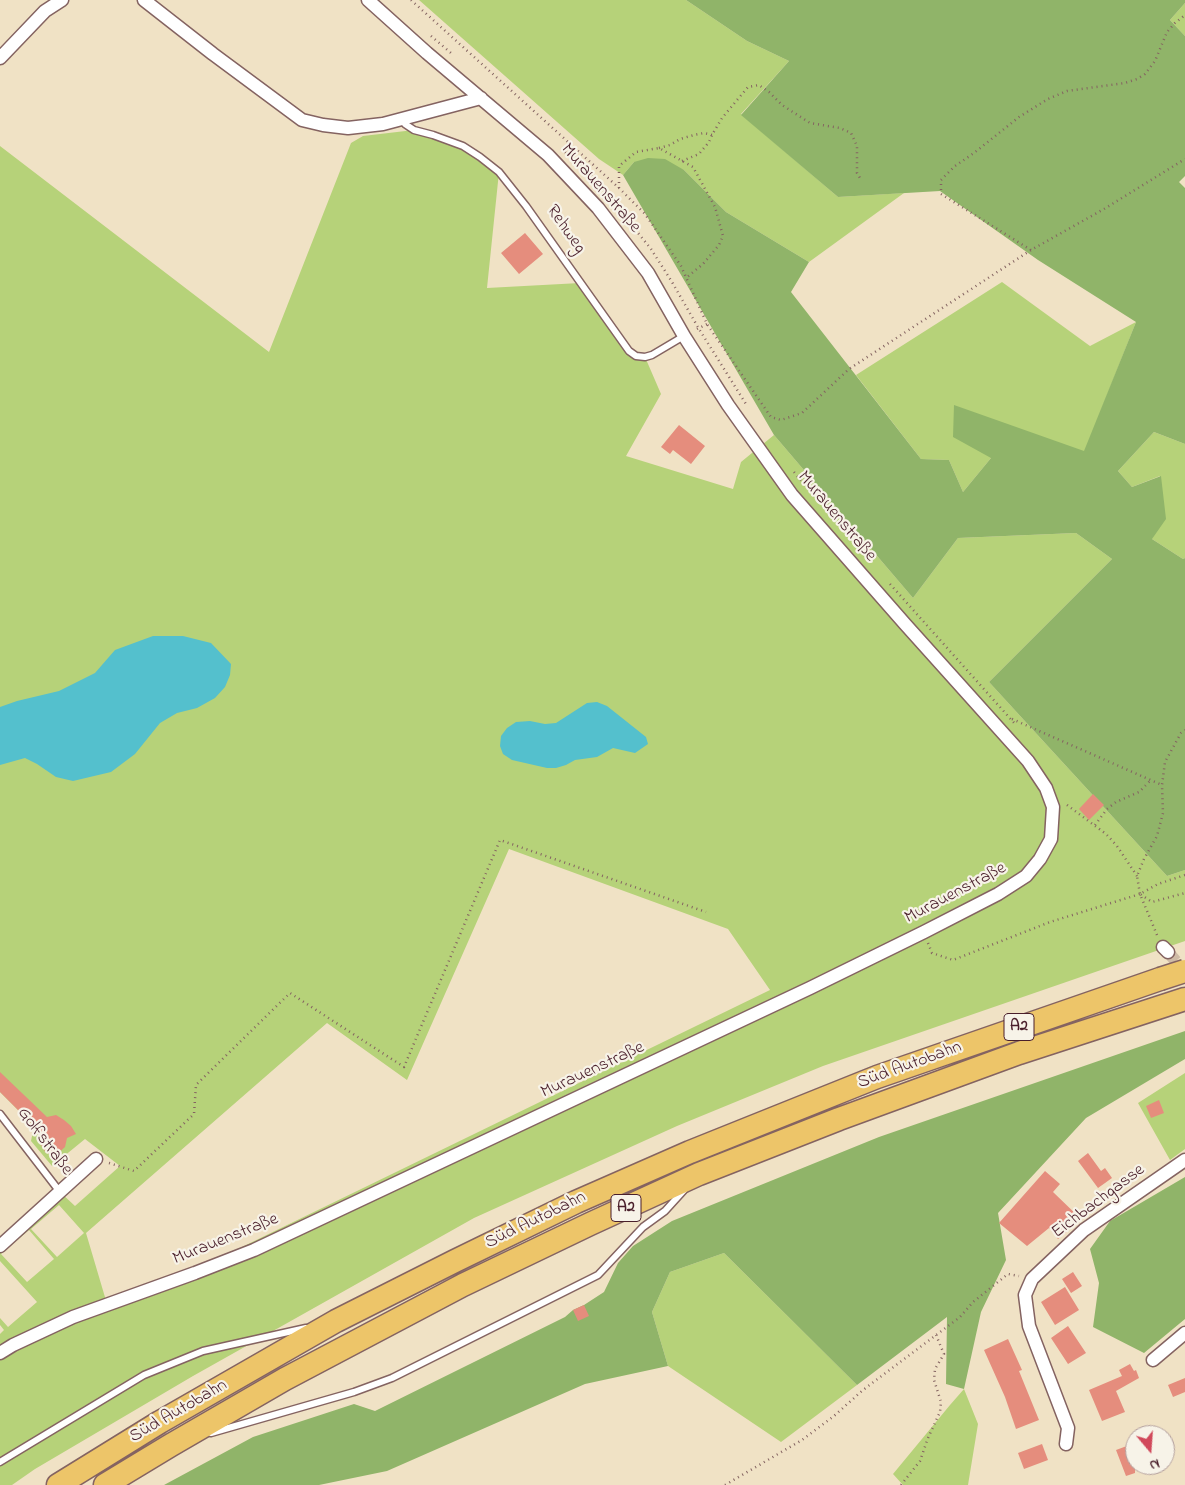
<!DOCTYPE html>
<html>
<head>
<meta charset="utf-8">
<style>
	body { margin:0 }
	#map { position:relative; width:1185px; height:1485px; overflow:hidden; background:#f0e2c5; font-family:"Indie Flower",sans-serif }
	canvas { display:block }
	.north { position:absolute; left:1125px; top:1425px; width:50px; height:50px; box-sizing:border-box; background:#f7f3e8; border:1px solid #b29e9c; border-radius:50%; rotate:162deg; font-size:14px; font-weight:700; line-height:20px; text-align:center; color:#4a1f2b }
	.north::after { content:''; display:block; margin:auto; width:18px; height:22px; background:#d1495b; clip-path:polygon(50% 0,100% 100%,50% 72%,0 100%) }
</style>
</head>
<body>
<div id="map">
<canvas width="1185" height="1485"></canvas>
<div class="north">N</div>
</div>
<script>
const context = document.querySelector('canvas').getContext('2d');
context.lineJoin = 'round';
function fillPath(path, color) {
  context.fillStyle = color;
  context.fill(path, 'evenodd');
}
function shape(rows) {
  const path = new Path2D();
  for (const r of rows) {
    path.moveTo(r[0], r[1]);
    for (let i = 2; i < r.length; i += 2) path.lineTo(r[i], r[i + 1]);
  }
  return path;
}
function stroke(path, color, width, dash) {
  context.strokeStyle = color;
  context.lineWidth = width;
  context.lineCap = dash ? 'butt' : 'round';
  context.setLineDash(dash || []);
  context.stroke(path);
}
function write(font, color, halo, rows, align = 'center') {
  context.font = font + ' "Indie Flower",sans-serif';
  context.lineWidth = 4.5;
  context.setLineDash([]);
  context.textBaseline = 'middle';
  context.strokeStyle = halo;
  context.fillStyle = color;
  for (const [text, x, y, turn = 0] of rows) {
    context.save();
    context.translate(x, y);
    context.rotate((+turn || 0) * Math.PI / 180);
    context.textAlign = isNaN(turn) ? turn : align;
    if (halo) context.strokeText(text, 0, 0);
    context.fillText(text, 0, 0);
    context.restore();
  }
}
fillPath(shape([
	[419,0,686,0,747,41,789,61,741,114,838,197,904,193,809,262,726,212,684,170,634,162,623,175,599,159],
	[1185,3,1185,36,1170,20],
	[414,130,463,146,499,172,487,288,580,283,629,351,645,357,661,394,626,456,733,489,741,462,774,435,913,598,958,538,1076,533,1112,559,989,682,1167,876,1185,870,1185,941,823,1066,677,1126,474,1218,193,1376,35,1469,12,1485,0,1485,0,1334,4,1330,0,1325,0,1318,8,1327,37,1302,0,1261,0,1246,60,1192,75,1206,120,1166,85,1139,52,1166,31,1141,34,1126,0,1092,0,146,269,352,351,143,363,136],
	[509,849,728,929,770,990,244,1246,195,1273,107,1304,86,1233,327,1023,407,1080],
	[59,1205,84,1233,57,1257,31,1229],
	[29,1230,54,1259,27,1282,1,1254],
	[1002,282,1090,346,1136,322,1085,451,991,458,963,492,949,460,921,459,856,375],
	[1154,432,1185,444,1185,558,1183,559,1152,539,1160,476,1132,487,1118,471],
	[1185,1073,1185,1149,1170,1160,1138,1103],
	[724,1253,857,1385,781,1442,668,1366,652,1312,670,1272],
	[964,1389,978,1424,968,1485,903,1485,893,1474,950,1405]
]), '#b6d279');
fillPath(shape([
	[686,0,1185,0,1185,3,1170,20,1185,36,1185,176,1179,182,1185,188,1185,444,1154,432,1118,471,1132,487,1161,476,1166,519,1152,539,1183,559,1185,558,1185,870,1167,876,989,682,1112,559,1076,533,958,538,913,598,774,435,623,175,634,162,648,158,665,159,684,170,726,212,809,262,791,292,921,459,949,460,963,492,991,458,953,437,954,405,1084,451,1136,322,1038,260,940,191,838,197,741,115,789,61,747,41],
	[1185,1031,1185,1059,1086,1118,998,1213,1006,1260,981,1312,964,1389,946,1384,947,1317,857,1385,724,1253,670,1272,652,1312,668,1366,585,1384,387,1471,319,1485,164,1485,253,1437,354,1404,375,1411,565,1317,573,1310,584,1305,604,1292,618,1263,633,1246,672,1221,879,1137],
	[1185,1177,1185,1319,1144,1353,1093,1327,1099,1283,1090,1249,1110,1221]
]), '#90b469');
fillPath(shape([
	[153,636,183,636,211,643,231,664,230,675,225,687,215,698,197,708,177,713,160,723,135,754,111,772,73,781,56,777,37,764,25,758,0,765,0,707,17,701,59,691,95,673,115,650],
	[597,702,607,706,646,737,648,744,635,753,613,748,597,757,575,760,566,765,556,768,547,768,512,760,503,754,500,746,501,736,507,728,516,722,530,721,545,724,556,723,587,703]
]), '#54c0cd');
fillPath(shape([
	[525,233,543,254,519,274,501,253],
	[679,425,705,446,691,464,673,450,670,454,661,447],
	[1093,794,1104,805,1089,820,1079,809],
	[0,1072,47,1117,56,1115,64,1120,71,1126,76,1134,67,1138,65,1147,56,1155,46,1153,39,1142,40,1132,0,1092],
	[1159,1100,1164,1113,1151,1118,1146,1106],
	[1088,1153,1101,1171,1105,1168,1112,1178,1098,1188,1078,1161],
	[1045,1171,1060,1184,1053,1192,1081,1219,1067,1229,1069,1230,1058,1239,1049,1228,1027,1246,999,1223],
	[1073,1272,1082,1286,1071,1293,1062,1279],
	[1065,1287,1079,1310,1055,1325,1041,1302],
	[584,1305,589,1316,578,1321,573,1310],
	[1068,1326,1086,1353,1068,1364,1051,1338],
	[1008,1339,1022,1370,1019,1371,1039,1420,1016,1429,1005,1397,984,1350],
	[1130,1364,1134,1371,1136,1370,1139,1378,1116,1391,1125,1412,1102,1421,1089,1390,1122,1376,1119,1370],
	[1185,1378,1185,1392,1173,1397,1168,1385],
	[1135,1443,1135,1473,1126,1476,1116,1450],
	[1042,1444,1048,1460,1024,1469,1018,1453]
]), '#e58d7d');
stroke(shape([
	[1168,952,1185,972]
]), '#cfbba6', 12, [12, 6]);
const service = shape([
	[402,119,405,124,414,130,433,135,463,146,480,157,499,172,526,206,629,351,636,356,645,357,652,355,684,336],
	[0,1114,60,1192],
	[211,1433,354,1392,392,1378,598,1275,643,1227,665,1211,685,1189],
	[0,1462,144,1375,203,1351,306,1328]
]);
const minor = shape([
	[144,0,213,54,302,120,323,125,348,128,383,124,481,98],
	[0,58,45,11,62,0],
	[1163,947,1168,952],
	[0,1246,96,1159],
	[0,1353,13,1345,73,1317,195,1273,254,1250,810,988,924,932,998,894,1026,876,1040,859,1051,839,1053,807,1046,788,1028,761,905,624,792,495,728,405,684,336,648,273,598,208,548,155,427,53,368,0],
	[1153,1360,1185,1333],
	[1066,1444,1068,1428,1029,1326,1025,1295,1032,1279,1084,1230,1185,1160]
]);
const motorway = shape([
	[58,1485,160,1422,336,1321,455,1261,576,1202,690,1152,877,1077,1160,979],
	[105,1485,171,1445,285,1379,463,1285,590,1224,699,1174,839,1119,1019,1053,1185,999]
]);
stroke(service, '#846361', 9);
stroke(minor, '#846361', 15);
stroke(motorway, '#846361', 25);
stroke(shape([
	[411,0,619,188,645,214,681,266,707,324,771,417,781,420,802,413,849,369,1031,250,1104,209,1185,159],
	[431,36,451,53],
	[659,148,670,145,680,139,694,135,704,133,712,135],
	[565,152,586,169,618,208,651,249,672,282,699,329,746,404],
	[682,161,699,154,709,142,712,135,722,118,748,87,759,85,769,92,782,105,810,123,840,128,851,133,857,146,857,173,860,178],
	[619,188,619,166,636,152,659,148,693,167,715,207,723,236,719,245,703,264,686,278],
	[1031,250,941,194,941,180,955,166,974,153,1019,117,1048,99,1067,91,1125,83,1137,79,1145,74,1155,61,1167,32,1175,23,1185,15],
	[697,329,707,324],
	[794,472,834,519],
	[890,584,1016,725],
	[1012,719,1162,785],
	[1067,805,1106,834,1117,846,1137,876],
	[1095,825,1107,809,1116,802,1139,792,1150,781],
	[1185,875,1158,884,1140,894,1152,902,1185,893],
	[1157,935,1140,894,1137,876,1144,859,1157,836,1163,813,1162,785,1165,762,1181,733,1185,730],
	[928,943,932,953,953,960,1050,922,1140,894],
	[109,1163,134,1171,194,1114,196,1085,290,993,404,1067,500,840,706,912],
	[725,1485,802,1440,834,1416,863,1390,960,1317,973,1302,1008,1274,1019,1276],
	[901,1485,920,1461,928,1438,940,1412,941,1402,934,1380,935,1369,944,1354,936,1335]
]), '#846361', 2.5, [1, 4]);
stroke(service, '#fff', 6);
stroke(minor, '#fff', 12);
stroke(motorway, '#edc569', 22);
const motorwayBridge = shape([
	[1160,979,1185,971]
]);
stroke(motorwayBridge, '#846361', 25, []);
stroke(motorwayBridge, '#edc569', 22);
for (const [x, y, w] of [
	[1019,1027,30],
	[626,1208,30]
]) {
  const box = new Path2D();
  box.roundRect(x - w / 2, y - 13.5, w, 27, 4);
  context.fillStyle = '#f7f3e8';
  context.fill(box);
  stroke(box, '#4a1f2b', 1);
}
write('bold 16px', '#4a1f2b', null, [
	["A2",1019,1027],
	["A2",626,1208]
]);
write('18px', '#4a1f2b', '#f7f3e8', [
	["Murauenstraße",600,189,49],
	["Rehweg",565,230,55],
	["Murauenstraße",836,517,50],
	["Murauenstraße",956,894,-28],
	["Süd Autobahn",910,1066,-20],
	["Murauenstraße",593,1071,-25],
	["Golfstraße",44,1142,53],
	["Eichbachgasse",1099,1202,-37],
	["Süd Autobahn",536,1221,-26],
	["Murauenstraße",226,1240,-22],
	["Süd Autobahn",179,1412,-30]
]);
</script>
</body>
</html>
